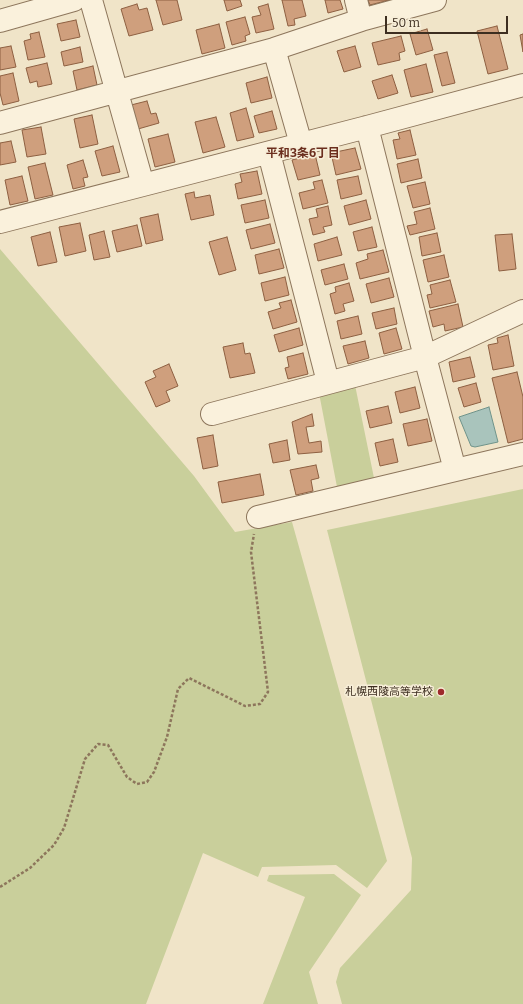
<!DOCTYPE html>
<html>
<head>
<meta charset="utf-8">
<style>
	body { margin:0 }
	#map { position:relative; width:523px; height:1004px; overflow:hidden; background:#f0e4c8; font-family:Bitter,serif }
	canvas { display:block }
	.scale { position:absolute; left:385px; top:16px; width:123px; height:18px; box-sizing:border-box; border:2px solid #3d2e20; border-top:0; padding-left:5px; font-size:12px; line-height:14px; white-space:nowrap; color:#3d2e20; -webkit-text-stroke:3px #f7eed8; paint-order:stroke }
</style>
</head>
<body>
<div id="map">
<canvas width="523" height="1004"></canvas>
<div class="scale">50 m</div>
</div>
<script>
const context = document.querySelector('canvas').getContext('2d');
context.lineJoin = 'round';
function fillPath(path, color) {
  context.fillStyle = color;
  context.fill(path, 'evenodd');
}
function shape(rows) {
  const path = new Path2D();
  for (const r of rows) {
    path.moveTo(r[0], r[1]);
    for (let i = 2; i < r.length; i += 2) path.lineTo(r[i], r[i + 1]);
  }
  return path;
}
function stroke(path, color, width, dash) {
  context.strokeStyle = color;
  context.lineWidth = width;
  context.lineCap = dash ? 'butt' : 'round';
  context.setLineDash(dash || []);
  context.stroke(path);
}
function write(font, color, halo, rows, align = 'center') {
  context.font = font + ' Bitter,"Noto Sans JP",serif';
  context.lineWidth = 3;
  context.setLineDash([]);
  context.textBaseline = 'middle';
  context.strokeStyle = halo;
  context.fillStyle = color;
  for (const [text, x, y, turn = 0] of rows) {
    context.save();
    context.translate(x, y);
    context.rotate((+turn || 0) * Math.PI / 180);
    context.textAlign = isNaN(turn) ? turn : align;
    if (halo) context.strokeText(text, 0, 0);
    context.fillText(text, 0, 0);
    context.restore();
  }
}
fillPath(shape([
	[0,249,194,476,235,532,292,522,387,861,367,888,336,865,262,867,258,877,203,853,146,1004,0,1004],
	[355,385,374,478,337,487,319,393],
	[523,489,523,1004,342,1004,336,982,340,968,411,890,412,858,327,530],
	[334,874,361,895,309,972,318,1004,263,1004,305,897,267,881,269,875]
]), '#c9cf9b');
const water = shape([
	[489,407,498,442,475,447,471,446,459,417,489,407]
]);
fillPath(water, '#a9c4bc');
stroke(water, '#6f938a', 1);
const building = shape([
	[156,0,177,0,182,20,163,25,156,0],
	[224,0,240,0,242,6,227,11,224,0],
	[282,0,302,0,306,16,294,19,295,25,288,26,282,0],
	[325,0,340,0,343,9,328,13,325,0],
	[368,0,389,0,370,5,368,0],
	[137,4,139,10,147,8,153,30,129,36,121,9,137,4],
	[268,4,274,29,256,33,252,17,261,15,258,7,268,4],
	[245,17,250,34,245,36,246,41,232,45,226,22,245,17],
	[76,20,80,37,61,41,57,24,76,20],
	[219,24,225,48,202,54,196,30,219,24],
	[497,26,508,69,488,74,477,31,497,26],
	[427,29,433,50,416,55,410,34,427,29],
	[39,32,45,57,28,60,24,41,31,39,30,34,39,32],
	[523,34,523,52,520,35,523,34],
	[401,36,405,51,399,53,400,60,378,65,372,43,401,36],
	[11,46,16,67,0,70,0,48,11,46],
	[355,46,361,67,344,72,337,51,355,46],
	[80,47,83,62,64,66,61,52,80,47],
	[447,52,455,83,442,86,434,55,447,52],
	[47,63,52,84,38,87,37,81,30,83,26,68,47,63],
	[426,64,433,92,411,97,404,70,426,64],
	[93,66,97,85,77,90,73,71,93,66],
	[13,73,19,101,3,105,0,93,0,76,13,73],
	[392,75,398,93,378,99,372,81,392,75],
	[267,77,272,98,251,103,246,83,267,77],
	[147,101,151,114,156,113,159,123,138,129,131,105,147,101],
	[246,108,254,137,237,141,230,113,246,108],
	[272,111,277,129,259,133,254,116,272,111],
	[92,115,98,144,80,148,74,119,92,115],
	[216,117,225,147,203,153,195,122,216,117],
	[41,127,46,154,27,157,22,130,41,127],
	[410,130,416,155,397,159,393,140,400,139,398,133,410,130],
	[168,134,175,162,155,167,148,139,168,134],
	[11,141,16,162,0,165,0,143,11,141],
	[113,146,120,172,102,176,95,151,113,146],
	[355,148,361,169,336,175,331,153,355,148],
	[315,154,320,175,298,180,292,160,315,154],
	[418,159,422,178,401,183,397,164,418,159],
	[83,160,88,177,83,178,85,186,73,189,67,165,83,160],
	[45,163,53,195,35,199,28,167,45,163],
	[257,171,262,194,238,199,235,184,242,182,240,174,257,171],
	[22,176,28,201,10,205,5,180,22,176],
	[358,176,362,194,341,199,337,180,358,176],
	[322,180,328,203,303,209,299,193,315,189,313,182,322,180],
	[425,182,430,204,413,208,407,186,425,182],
	[194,192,195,198,210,195,214,215,191,220,185,194,194,192],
	[265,200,269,218,245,223,241,205,265,200],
	[366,200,371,219,349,225,344,206,366,200],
	[328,206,332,225,323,227,325,232,313,235,309,219,318,217,316,209,328,206],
	[430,208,435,229,410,235,407,226,417,224,414,212,430,208],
	[158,214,163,240,146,244,140,218,158,214],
	[80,223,86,251,65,256,59,227,80,223],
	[270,224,275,243,251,249,246,230,270,224],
	[137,225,142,246,117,252,112,231,137,225],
	[372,227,377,247,358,251,353,232,372,227],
	[104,231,110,257,94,260,89,235,104,231],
	[50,232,57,262,38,266,31,237,50,232],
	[437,233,441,252,422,256,419,237,437,233],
	[512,234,516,269,499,271,495,235,512,234],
	[227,237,236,270,219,275,209,242,227,237],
	[337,237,342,255,318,261,314,244,337,237],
	[279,249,284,268,259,274,255,255,279,249],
	[383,250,389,272,360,279,356,263,368,259,367,254,383,250],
	[444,255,449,277,428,282,423,260,444,255],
	[344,264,348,279,325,285,321,270,344,264],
	[285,277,289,295,265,301,261,283,285,277],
	[389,278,394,297,371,303,366,284,389,278],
	[450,280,456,302,430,308,427,295,432,294,430,285,450,280],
	[349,283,354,301,343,304,345,311,335,314,330,294,336,292,335,287,349,283],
	[291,300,297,322,273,329,268,312,281,308,279,303,291,300],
	[458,304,463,327,445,331,444,324,433,327,429,311,458,304],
	[394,308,397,324,376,329,372,313,394,308],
	[358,316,362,334,341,339,337,321,358,316],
	[299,328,303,345,279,352,274,335,299,328],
	[396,328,402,349,384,354,379,333,396,328],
	[508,335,514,366,493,370,488,345,498,343,497,338,508,335],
	[365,341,369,358,348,364,343,346,365,341],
	[243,343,245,354,250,353,255,373,230,378,223,347,243,343],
	[303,353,308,374,288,379,285,368,289,367,287,357,303,353],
	[470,357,475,377,453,382,449,362,470,357],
	[169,364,178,386,166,391,170,401,156,407,145,382,156,377,153,371,169,364],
	[517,372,523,397,523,439,508,443,492,378,517,372],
	[476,383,481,402,464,407,458,388,476,383],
	[415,387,420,408,400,413,395,392,415,387],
	[388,406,392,423,370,428,366,411,388,406],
	[312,414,314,426,306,427,309,443,321,441,322,452,298,454,292,422,312,414],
	[427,419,432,441,408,446,403,424,427,419],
	[213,435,218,466,203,469,197,438,213,435],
	[393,439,398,462,380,466,375,443,393,439],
	[287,440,290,460,273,463,269,444,287,440],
	[316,465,319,478,311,480,313,491,296,495,290,470,316,465],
	[260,474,264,495,222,503,218,482,260,474]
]);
fillPath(building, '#cf9f7d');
stroke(building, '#8d5f41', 1);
const minor = shape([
	[91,0,143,185],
	[356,0,361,20],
	[0,21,74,0],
	[274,49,301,144],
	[0,123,274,49,361,20,435,0],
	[367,127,425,357,455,470],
	[269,153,328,382],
	[0,222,367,127,523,85],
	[212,414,425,357,523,311],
	[258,517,523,454]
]);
stroke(minor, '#8d765c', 24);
stroke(shape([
	[0,887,30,868,54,845,64,828,85,759,98,744,108,745,127,777,137,784,147,782,154,772,167,737,178,689,189,678,245,706,260,704,268,692,251,552,254,534]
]), '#8d765c', 2.5, [3, 2]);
stroke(minor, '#faf1dc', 22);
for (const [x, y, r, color] of [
	[441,692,4,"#9e2a2b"]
]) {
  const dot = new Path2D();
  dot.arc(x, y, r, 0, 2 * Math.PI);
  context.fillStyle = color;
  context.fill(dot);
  stroke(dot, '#f7eed8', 1.5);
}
write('11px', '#3d2e20', '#f7eed8', [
	["札幌西陵高等学校",433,692]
], 'right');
write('bold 12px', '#6b2e1e', '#f7eed8', [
	["平和3条6丁目",303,154]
]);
</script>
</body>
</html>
